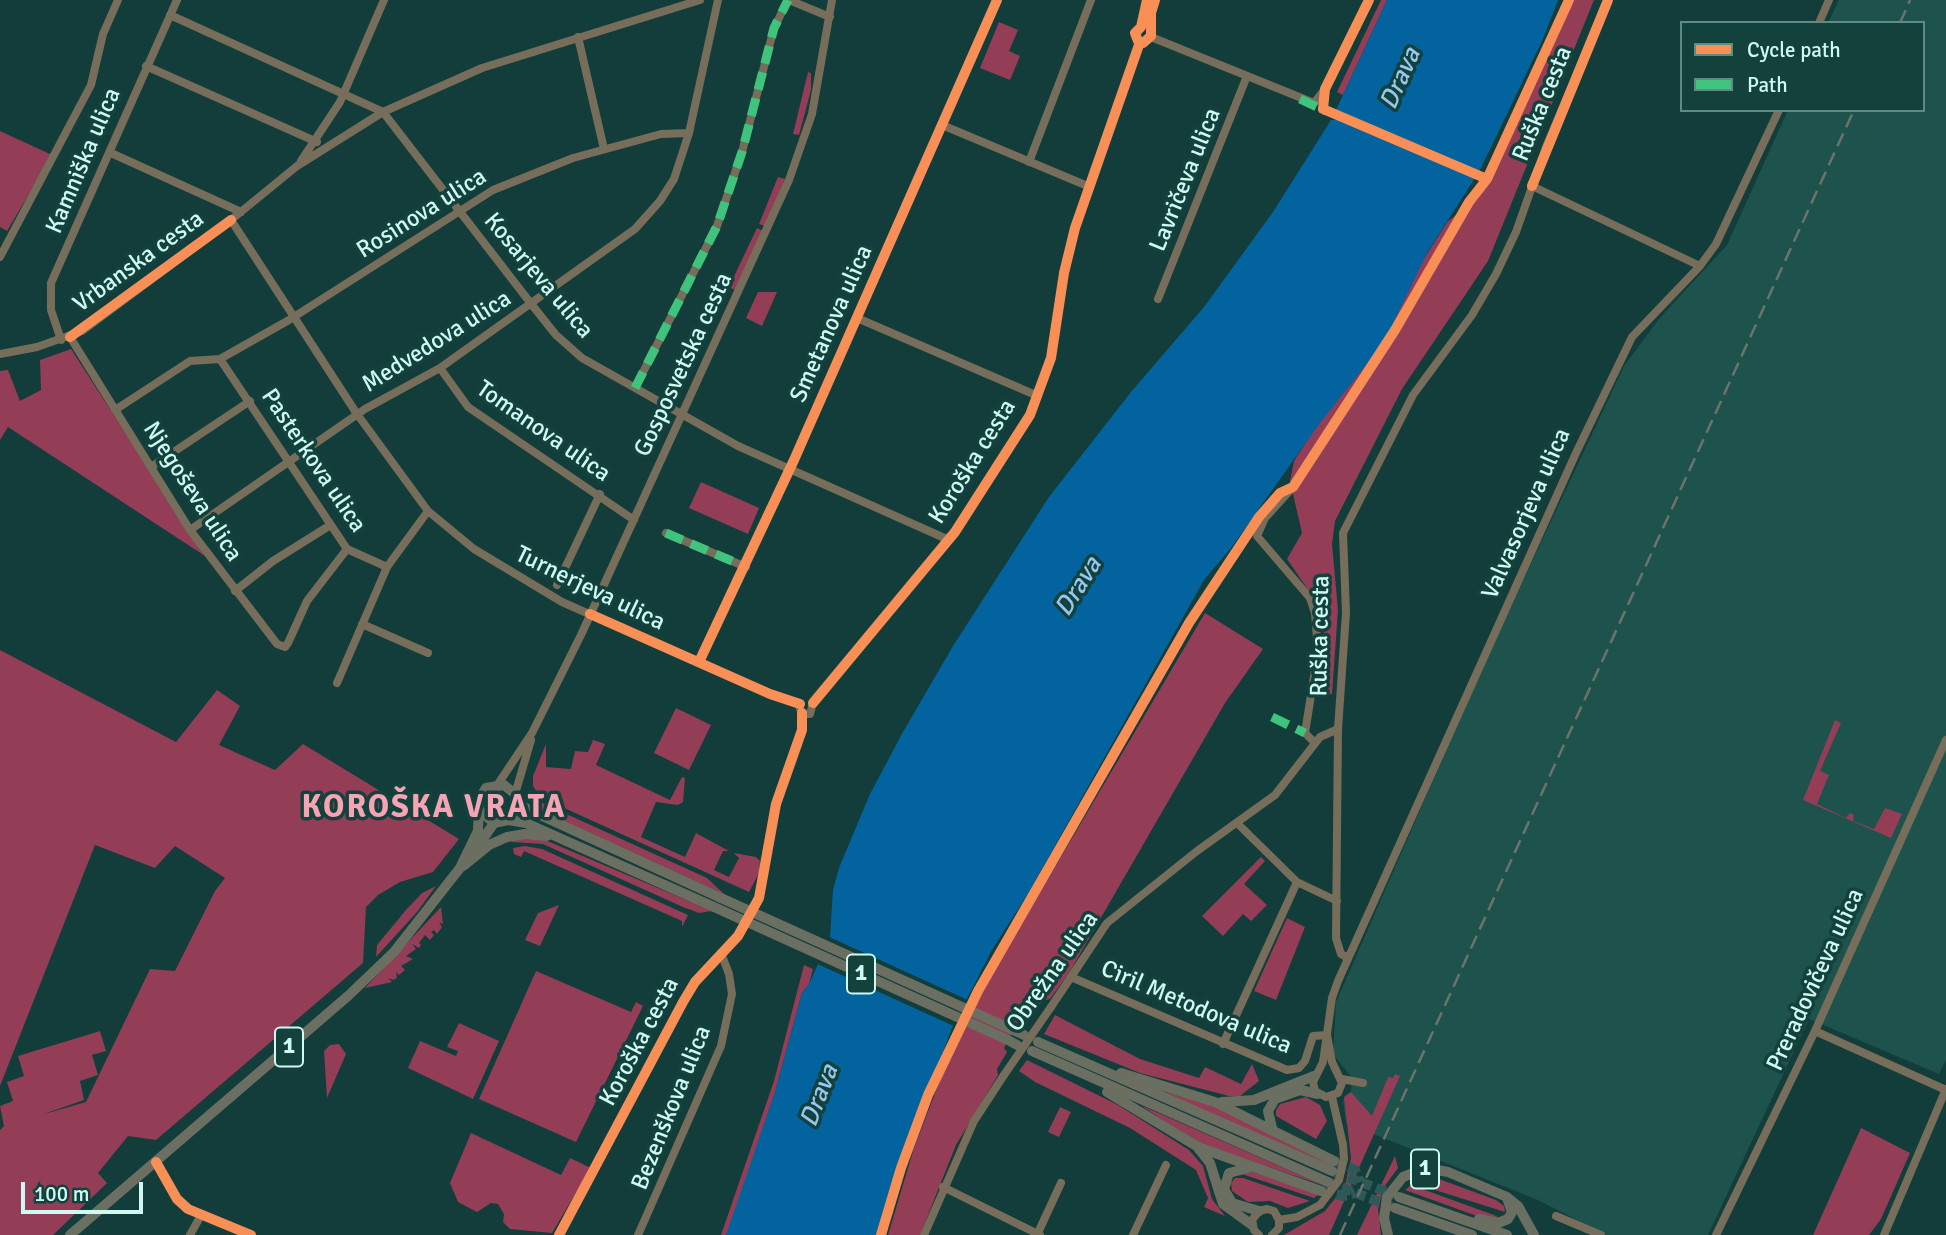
<!DOCTYPE html>
<html>
<head>
<meta charset="utf-8">
<style>
	body { margin:0 }
	#map { position:relative; width:1946px; height:1235px; overflow:hidden; background:#123d3a; font-family:Signika,sans-serif }
	canvas { display:block }
	.legend { position:absolute; left:1680px; top:21px; width:245px; height:91px; box-sizing:border-box; background:#13423d; border:2px solid #5f8b86; margin:0; padding:9px 12px; list-style:none; font-size:21px; color:#d0f9f3 }
	.legend li { display:flex; align-items:center; gap:14px; height:35px }
	.legend b { width:35px; border:2px solid #5f8b86 }
	.scale { position:absolute; left:21px; top:1182px; width:122px; height:32px; box-sizing:border-box; border:4px solid #d0f9f3; border-top:0; padding-left:9px; font-size:21px; line-height:24px; white-space:nowrap; color:#d0f9f3; -webkit-text-stroke:5px #13423d; paint-order:stroke }
</style>
</head>
<body>
<div id="map">
<canvas width="1946" height="1235"></canvas>
<ul class="legend">
<li><b style="height:9px;background:#f78f57"></b>Cycle path</li>
<li><b style="height:9px;background:#40c37c"></b>Path</li>
</ul>
<div class="scale">100 m</div>
</div>
<script>
const context = document.querySelector('canvas').getContext('2d');
context.lineJoin = 'round';
function fillPath(path, color) {
  context.fillStyle = color;
  context.fill(path, 'evenodd');
}
function shape(rows) {
  const path = new Path2D();
  for (const r of rows) {
    path.moveTo(r[0], r[1]);
    for (let i = 2; i < r.length; i += 2) path.lineTo(r[i], r[i + 1]);
  }
  return path;
}
function stroke(path, color, width, dash) {
  context.strokeStyle = color;
  context.lineWidth = width;
  context.lineCap = dash ? 'butt' : 'round';
  context.setLineDash(dash || []);
  context.stroke(path);
}
function write(font, color, halo, rows, align = 'center') {
  context.font = font + ' Signika,sans-serif';
  context.lineWidth = 7;
  context.setLineDash([]);
  context.textBaseline = 'middle';
  context.strokeStyle = halo;
  context.fillStyle = color;
  for (const [text, x, y, turn = 0] of rows) {
    context.save();
    context.translate(x, y);
    context.rotate((+turn || 0) * Math.PI / 180);
    context.textAlign = isNaN(turn) ? turn : align;
    if (halo) context.strokeText(text, 0, 0);
    context.fillText(text, 0, 0);
    context.restore();
  }
}
fillPath(shape([
	[1839,0,1946,0,1946,1060,1939,1074,1809,1019,1708,1235,1606,1235,1538,1200,1346,1123,1343,1101,1351,1092,1352,1078,1333,1054,1336,1002,1489,653,1624,366,1659,319,1727,245,1788,110,1923,110,1923,23,1828,23]
]), '#1e524d');
fillPath(shape([
	[1381,0,1387,0,1343,95,1337,92],
	[1574,0,1594,0,1488,261,1402,389,1335,521,1332,544,1338,610,1332,694,1320,696,1326,647,1320,607,1287,559,1302,533,1290,481,1294,461,1448,221,1477,200,1502,156],
	[999,22,1018,30,1009,51,1020,56,1010,80,980,68],
	[808,72,811,73,811,90,799,135,793,134],
	[0,131,52,155,7,231,0,227],
	[778,177,785,179,765,226,759,224],
	[757,228,763,231,735,290,729,287],
	[758,292,777,292,762,326,746,318],
	[71,349,205,556,8,427,0,440,0,371,8,370,20,401,41,390,40,360],
	[701,482,759,508,748,534,689,508],
	[1205,613,1263,649,1225,703,1069,973,1050,999,1042,1001,1027,1023,1016,1023,1004,1048,1007,1052,997,1069,998,1075,956,1145,920,1235,888,1235,914,1148,960,1028],
	[0,650,176,742,217,690,240,706,219,745,275,770,303,744,459,839,433,872,400,882,378,895,366,907,363,963,156,1140,128,1136,98,1173,107,1183,53,1235,0,1235,0,1130,4,1126,0,1106,13,1101,7,1082,24,1076,18,1056,100,1031,106,1051,92,1055,98,1075,80,1081,84,1100,41,1115,86,1102,150,969,175,971,215,891,225,878,175,846,155,868,95,845,0,1086],
	[676,708,711,725,689,770,654,753],
	[1835,720,1841,723,1820,771,1829,775,1817,804,1846,818,1850,813,1854,815,1853,821,1874,829,1885,808,1902,814,1891,838,1803,800],
	[593,740,605,744,596,765,670,800,682,777,685,778,683,802,678,805,656,802,641,837,685,857,696,833,729,851,723,851,714,870,729,877,739,858,734,853,756,857,760,861,759,873,749,892,540,797,533,786,533,776,546,744,546,767,571,769,575,751,588,752],
	[540,802,707,878,724,894,536,808],
	[520,837,545,840,712,911,699,913,683,907,543,844,512,842,511,838],
	[525,846,542,849,688,915,682,927,682,921,524,851,521,857,514,854,513,848],
	[1261,857,1265,861,1244,884,1267,905,1251,921,1243,914,1223,936,1202,916],
	[436,886,417,912,376,957,377,945,406,910,422,893],
	[559,905,540,946,525,940,538,913],
	[441,907,443,924,439,922,442,927,437,934,434,930,431,932,434,935,430,940,425,935,419,943,421,945,419,948,412,944,416,949,406,956,413,959,401,966,405,970,399,975,396,972,397,978,393,980,388,978,392,982,365,988],
	[1287,918,1305,927,1276,1000,1254,991],
	[804,965,813,969,809,984,802,993,775,1092,733,1219,726,1235,721,1235,774,1081],
	[536,971,631,1012,636,1002,643,1006,576,1142,479,1099],
	[1055,1015,1140,1059,1199,1078,1205,1067,1241,1084,1252,1064,1259,1081,1240,1096,1229,1096,1140,1073,1044,1034],
	[459,1023,499,1041,473,1099,408,1068,420,1041,456,1056,458,1051,447,1047],
	[339,1044,346,1054,327,1098,324,1051,330,1045],
	[1027,1060,1118,1105,1189,1150,1203,1166,1212,1199,1225,1216,1204,1207,1208,1198,1196,1170,1130,1128,1035,1082,1019,1071],
	[1395,1074,1400,1076,1329,1235,1284,1235,1325,1211,1345,1186,1351,1158,1344,1097,1351,1092,1372,1116,1388,1077,1393,1078],
	[1149,1088,1207,1103,1331,1164,1330,1166],
	[1306,1097,1320,1105,1327,1121,1316,1139,1276,1116,1276,1110,1280,1104],
	[1140,1105,1325,1186,1198,1143],
	[1060,1107,1071,1112,1059,1137,1048,1132],
	[1861,1128,1910,1153,1881,1219,1869,1235,1813,1235],
	[471,1133,561,1175,570,1158,591,1168,552,1233,510,1229,503,1222,504,1214,498,1204,491,1203,477,1212,458,1202,450,1183],
	[1395,1156,1398,1168,1384,1187,1378,1209,1381,1235,1357,1235],
	[1250,1171,1319,1194,1314,1198,1236,1172],
	[1235,1178,1243,1178,1310,1201,1288,1208,1270,1201,1248,1202,1232,1191,1231,1183],
	[1439,1179,1496,1200,1504,1206,1505,1212,1435,1190],
	[1411,1185,1494,1215,1503,1220,1488,1220,1405,1190]
]), '#933d56');
fillPath(shape([
	[1387,0,1558,0,1543,39,1480,170,1427,253,1384,342,1320,423,1231,548,1204,580,1029,892,992,950,951,1030,878,1235,726,1235,775,1092,802,993,809,984,830,937,833,890,839,868,870,794,903,732,953,646,1049,497,1131,392,1204,307,1273,212,1331,120,1335,120,1339,111,1336,110]
]), '#02639e');
fillPath(shape([
	[1333,109,1409,143,1482,173,1478,180,1329,117,1333,117],
	[827,936,970,1001,956,1027,813,962]
]), '#123d3a');
stroke(shape([
	[1335,1161,1355,1170,1360,1182],
	[1334,1172,1395,1195],
	[1328,1182,1392,1207],
	[1322,1191,1344,1196,1355,1193]
]), '#2e5956', 10, [10, 5]);
stroke(shape([
	[789,0,830,17],
	[1147,0,1141,27,1135,33,1138,41,1143,43,1151,36,1151,13,1155,0],
	[170,15,383,112,532,305,556,335,582,358,738,446,949,540],
	[1819,23,1829,0],
	[578,37,604,149],
	[1151,37,1314,103,1325,89,1369,0],
	[146,66,317,142],
	[942,125,1090,187],
	[111,153,241,212],
	[301,161,340,102,384,0],
	[1029,162,1091,0],
	[1532,186,1700,266],
	[231,220,357,414,428,511,474,549,562,602,770,694,800,704],
	[0,257,91,85,103,34,118,0],
	[1158,299,1247,76],
	[857,318,1038,396],
	[70,337,190,530,277,644,285,647,288,643,307,601,347,549],
	[61,340,51,310,51,283,177,0],
	[0,354,37,347,82,331,226,224,297,166,383,112,482,68,700,0],
	[220,359,347,549,387,567],
	[440,368,468,407,634,520],
	[635,388,717,226,742,152,774,28,788,0],
	[115,410,190,361,220,359,289,320,493,190,573,158,661,134,689,133],
	[151,467,250,401],
	[1293,487,1265,518,1257,536,1310,598,1315,613,1318,651,1305,733,1315,743],
	[190,530,365,409,440,368,635,229,660,201,674,179,689,133,718,0],
	[666,533,746,567],
	[557,585,600,494],
	[235,591,273,561,329,526],
	[362,624,428,653],
	[699,662,794,460,997,0],
	[337,683,387,567,428,511],
	[813,703,955,532,1030,415,1051,358,1064,273,1075,228,1140,42],
	[800,709,803,714,810,714,813,703],
	[498,784,532,733,581,635,789,180,812,114,832,0],
	[515,794,531,740],
	[1238,824,1297,882,1337,901],
	[1348,958,1341,954,1336,938,1338,729,1346,613,1343,533,1413,395,1472,315,1496,274,1516,232,1546,147,1608,0],
	[1071,977,1287,1070,1299,1068,1305,1061,1313,1036,1327,1035],
	[1051,1007,1107,923,1197,851,1275,795,1320,737,1338,729],
	[1815,1031,1946,1090],
	[1327,1035,1332,1062,1342,1083,1338,1093,1326,1097,1315,1091,1313,1082,1323,1062,1332,998,1338,981,1576,453,1632,337,1700,266,1716,244,1779,110],
	[1223,1044,1297,882],
	[1342,1079,1363,1083],
	[156,1162,177,1199,188,1209,251,1235],
	[943,1187,1040,1235],
	[1556,1216,1601,1235],
	[1279,1220,1297,1217,1320,1205,1339,1180,1344,1159,1343,1145,1332,1097],
	[190,1235,200,1217],
	[559,1235,683,1002,695,982,738,936,759,898,776,804,802,730,802,713],
	[638,1235,721,1046,732,994,729,974,721,953],
	[924,1235,974,1121,1004,1075],
	[1037,1235,1061,1183],
	[1133,1235,1166,1165],
	[1259,1235,1254,1230,1252,1220,1259,1211,1267,1209,1274,1211,1279,1220,1279,1228,1272,1235],
	[1716,1235,1815,1031,1946,740],
	[1884,1235,1946,1089]
]), '#776d5b', 8);
stroke(shape([
	[517,801,527,809,721,898],
	[480,811,494,823,508,820,526,823,714,907],
	[474,852,494,823],
	[463,866,489,845,507,837,525,834,547,836],
	[1013,1030,1024,1035],
	[1008,1040,1017,1045],
	[1038,1042,1332,1171],
	[1032,1051,1328,1182],
	[1121,1073,1215,1102,1334,1161],
	[1107,1092,1198,1147,1321,1191],
	[1222,1102,1254,1100,1314,1076],
	[1272,1128,1268,1111,1275,1099,1300,1090,1318,1094],
	[1198,1148,1210,1163,1223,1204,1252,1225],
	[1248,1168,1229,1173,1224,1189,1232,1203,1259,1211],
	[1399,1197,1507,1235],
	[1395,1208,1472,1235],
	[1479,1219,1498,1223,1508,1219,1512,1212,1507,1198],
	[70,1235,348,996,394,952,460,868,478,831,479,800,486,788,504,785,515,794,517,808,508,820],
	[1388,1235,1384,1218,1387,1197,1403,1177,1426,1168,1448,1172,1507,1197,1518,1206,1534,1235]
]), '#6b6f61', 10);
stroke(shape([
	[1900,23,1910,0],
	[1340,1235,1854,110]
]), '#6b746a', 2.5, [14, 7]);
stroke(shape([
	[1004,1075,1051,1007]
]), '#776d5b', 8);
stroke(shape([
	[721,898,1013,1030],
	[714,907,1008,1040]
]), '#6b6f61', 10);
stroke(shape([
	[1300,99,1326,111],
	[635,388,717,226,742,152,774,28,788,0],
	[666,533,746,567],
	[1272,717,1305,733]
]), '#40c37c', 9, [18, 9]);
stroke(shape([
	[1147,0,1141,27,1135,33,1138,41,1143,43,1151,36,1151,13,1155,0],
	[1369,0,1325,89,1323,109,1487,179],
	[1532,186,1608,0],
	[70,337,231,220],
	[590,614,770,694,800,704],
	[699,662,794,460,997,0],
	[813,703,955,532,1030,415,1051,358,1064,273,1075,228,1140,42],
	[156,1162,177,1199,188,1209,251,1235],
	[559,1235,683,1002,695,982,738,936,759,898,776,804,802,730,802,713],
	[881,1235,901,1168,928,1095,978,991,1189,623,1259,517,1280,493,1293,487,1395,330,1469,202,1487,179,1569,0]
]), '#f78f57', 10);
for (const [x, y, w] of [
	[861,974,28],
	[289,1047,28],
	[1425,1169,28]
]) {
  const box = new Path2D();
  box.roundRect(x - w / 2, y - 19.5, w, 39, 5);
  context.fillStyle = '#13423d';
  context.fill(box);
  stroke(box, '#d0f9f3', 2);
}
write('bold 23px', '#d0f9f3', null, [
	["1",861,974],
	["1",289,1047],
	["1",1425,1169]
]);
write('24px', '#d0f9f3', '#13423d', [
	["Ruška cesta",1543,104,-68],
	["Kamniška ulica",84,161,-67],
	["Lavričeva ulica",1186,180,-68],
	["Rosinova ulica",422,214,-32],
	["Vrbanska cesta",139,262,-36],
	["Kosarjeva ulica",538,276,50],
	["Smetanova ulica",832,324,-66],
	["Medvedova ulica",437,342,-32],
	["Gosposvetska cesta",684,365,-65],
	["Tomanova ulica",543,432,35],
	["Pasterkova ulica",313,461,56],
	["Koroška cesta",973,462,-58],
	["Njegoševa ulica",192,492,57],
	["Valvasorjeva ulica",1527,514,-66],
	["Turnerjeva ulica",590,589,26],
	["Ruška cesta",1321,636,-89],
	["Obrežna ulica",1053,972,-55],
	["Preradovičeva ulica",1816,980,-65],
	["Ciril Metodova ulica",1196,1008,23],
	["Koroška cesta",640,1042,-62],
	["Bezenškova ulica",672,1108,-68]
]);
write('italic 26px', '#98c6f0', '#13423d', [
	["Drava",1401,79,-66],
	["Drava",1079,587,-58],
	["Drava",820,1096,-69]
]);
context.letterSpacing = '2px';
write('bold 32px', '#f6a3b4', '#13423d', [
	["KOROŠKA VRATA",434,809]
]);
context.letterSpacing = '0px';
</script>
</body>
</html>
